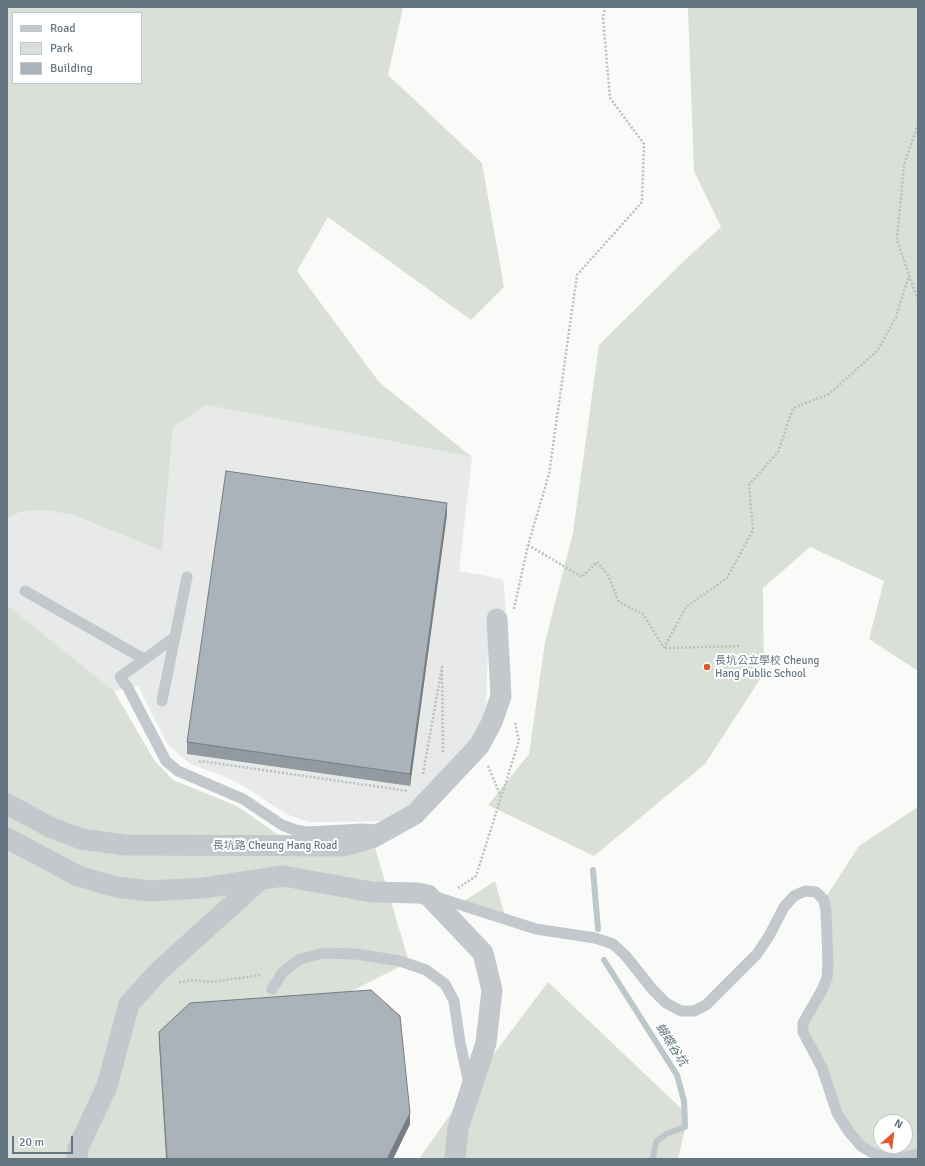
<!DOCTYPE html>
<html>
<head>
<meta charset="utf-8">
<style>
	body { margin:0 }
	#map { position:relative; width:925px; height:1166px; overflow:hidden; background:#fafaf8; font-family:Signika,sans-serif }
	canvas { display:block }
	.frame { position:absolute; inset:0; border:8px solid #657683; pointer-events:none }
	.legend { position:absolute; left:12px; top:12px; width:130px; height:72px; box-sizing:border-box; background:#fff; border:1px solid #c1c8cd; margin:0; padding:5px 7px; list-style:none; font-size:12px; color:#657683 }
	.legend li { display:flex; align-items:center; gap:8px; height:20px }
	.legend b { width:20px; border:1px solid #c1c8cd }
	.north { position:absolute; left:873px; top:1114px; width:40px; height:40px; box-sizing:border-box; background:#fff; border:1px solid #c1c8cd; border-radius:50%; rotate:28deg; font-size:11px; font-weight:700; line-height:16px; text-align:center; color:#657683 }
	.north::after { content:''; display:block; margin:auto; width:14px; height:18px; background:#e4572e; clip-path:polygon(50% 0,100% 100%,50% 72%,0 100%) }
	.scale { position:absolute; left:12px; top:1136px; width:61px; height:18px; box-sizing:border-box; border:2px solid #657683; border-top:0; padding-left:5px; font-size:12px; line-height:14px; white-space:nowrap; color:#657683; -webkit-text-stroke:3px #fff; paint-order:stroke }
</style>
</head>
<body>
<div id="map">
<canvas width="925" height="1166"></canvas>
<div class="frame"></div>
<ul class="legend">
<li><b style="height:5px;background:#c3c8cc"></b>Road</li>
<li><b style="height:11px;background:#dadfd7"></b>Park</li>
<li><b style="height:11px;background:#aab3b9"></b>Building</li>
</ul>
<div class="north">N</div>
<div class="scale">20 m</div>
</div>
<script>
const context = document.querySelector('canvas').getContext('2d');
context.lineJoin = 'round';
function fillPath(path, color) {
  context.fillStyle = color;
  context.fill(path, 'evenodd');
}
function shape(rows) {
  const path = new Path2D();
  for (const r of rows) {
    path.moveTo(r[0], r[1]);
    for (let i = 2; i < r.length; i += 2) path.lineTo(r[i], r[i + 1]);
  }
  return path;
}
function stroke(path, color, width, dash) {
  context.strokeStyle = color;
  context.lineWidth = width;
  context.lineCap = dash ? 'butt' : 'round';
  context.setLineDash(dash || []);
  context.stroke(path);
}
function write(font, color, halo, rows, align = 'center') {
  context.font = font + ' Signika,"Noto Sans TC",sans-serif';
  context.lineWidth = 4;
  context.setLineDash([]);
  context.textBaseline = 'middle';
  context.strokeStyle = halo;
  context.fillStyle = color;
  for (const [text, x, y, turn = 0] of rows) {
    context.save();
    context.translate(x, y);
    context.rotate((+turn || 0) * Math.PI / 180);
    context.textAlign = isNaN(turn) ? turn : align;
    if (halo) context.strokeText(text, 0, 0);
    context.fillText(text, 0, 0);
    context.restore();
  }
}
fillPath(shape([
	[206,405,472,457,459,571,503,579,506,610,489,616,486,711,479,732,403,821,309,822,286,814,245,787,224,776,190,764,168,745,138,686,114,691,7,605,7,519,20,512,45,510,73,515,162,551,173,427]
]), '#e8e9e9');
fillPath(shape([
	[7,7,403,7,388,75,482,163,504,287,471,320,328,217,297,271,379,382,472,457,206,405,173,427,162,551,73,515,45,510,20,512,7,519],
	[13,13,141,13,141,83,13,83],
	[688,7,918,7,918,671,869,639,884,581,810,547,763,588,764,673,705,764,594,856,488,805,529,754,545,642,573,533,599,345,686,259,721,227,694,171],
	[7,605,114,691,154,760,173,780,237,806,277,834,301,842,373,841,409,962,330,1002,184,1159,7,1159],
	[918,807,918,1159,874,1159,849,1132,803,1023,822,990,824,900,859,846],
	[881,1122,905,1122,905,1146,881,1146],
	[495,881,505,916,463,902],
	[548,982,688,1115,678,1159,419,1159,478,1075]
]), '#dadfd7');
stroke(shape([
	[593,870,598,929],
	[604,960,677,1075,684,1101,685,1127,666,1134,656,1142,653,1159]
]), '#bbc7cb', 6);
stroke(shape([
	[918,124,904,165,897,240,918,301],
	[528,545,582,577,597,562,608,575,619,602,643,614,664,648],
	[514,609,528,545,549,474,577,275,642,202,644,144,610,98,603,18,605,7],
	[664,648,686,607,727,578,753,530,749,485,778,452,793,408,829,394,878,350,896,317,909,275],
	[665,648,741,646],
	[199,762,201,761,408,791],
	[488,766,501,797],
	[423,774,442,667,443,754],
	[458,888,476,876,519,741,515,722],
	[179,982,193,980,211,982,262,975]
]), '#bbbfc2', 2.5, [2, 2]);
stroke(shape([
	[25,591,144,659],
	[175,637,120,677,128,688,166,761,178,771,243,799,282,825,295,830,307,832,362,829,377,830],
	[162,701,187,577],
	[433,896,536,929,595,938,613,944,625,955,653,990,666,1003,681,1011,694,1011,706,1005,757,954,769,936,784,907,794,896,805,891,816,892,824,900,826,911,828,963,827,978,822,990,803,1023,803,1032,822,1068,837,1113,849,1132,861,1146,876,1155,897,1159,918,1154],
	[272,989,283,972,300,959,324,953,356,954,400,961,426,970,445,984,454,1001,460,1042,469,1084]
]), '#c3c8cc', 11);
stroke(shape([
	[7,804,50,827,81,839,125,845,344,846,372,838,415,814,479,746,492,722,501,696,497,619],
	[7,838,78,876,116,887,150,891,203,888,283,876,372,892,418,893,428,895,483,953,492,990,486,1043,458,1128,455,1159],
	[77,1159,78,1148,107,1086,129,1004,159,971,261,879]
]), '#c3c8cc', 21);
fillPath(shape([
	[447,514,410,786,187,754,187,742],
	[159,1032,410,1124,393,1159,166,1159,159,1043]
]), '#929a9f');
fillPath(shape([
	[447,503,447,514,410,786,410,774],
	[410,1113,410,1124,393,1159,387,1159]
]), '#777d82');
const building = shape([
	[226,471,447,503,410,774,187,742,226,471],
	[371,990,400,1016,410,1113,387,1159,167,1159,159,1032,190,1003,371,990]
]);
fillPath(building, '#aab3b9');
stroke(building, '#777d82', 1);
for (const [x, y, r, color] of [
	[707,667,4,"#e4572e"]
]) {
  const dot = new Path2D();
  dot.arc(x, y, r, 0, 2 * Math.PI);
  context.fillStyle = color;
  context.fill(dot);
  stroke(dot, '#fff', 1.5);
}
write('11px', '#657683', '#fff', [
	["長坑公立學校 Cheung",715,661],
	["Hang Public School",715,674]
], 'left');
write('11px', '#657683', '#fff', [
	["長坑路 Cheung Hang Road",275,846]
]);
write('italic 12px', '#60757c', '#fff', [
	["蝴蝶谷坑",671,1045,58]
]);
</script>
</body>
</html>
